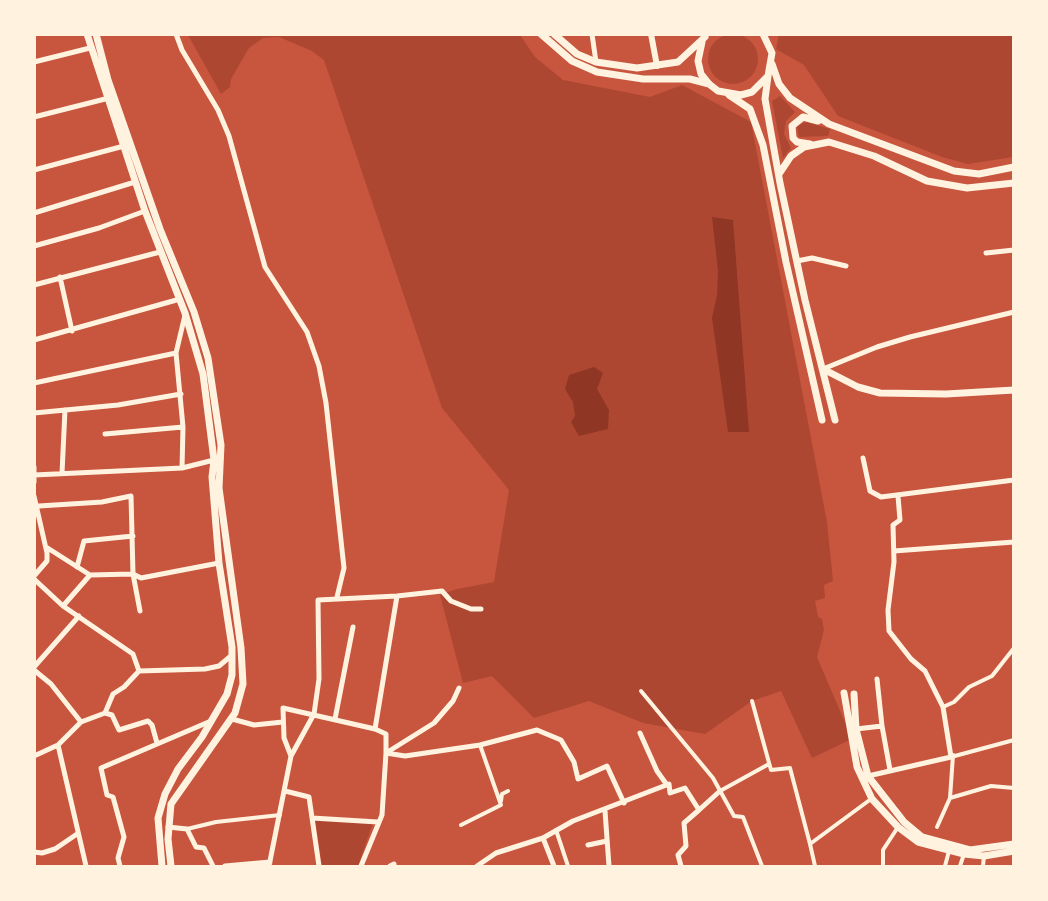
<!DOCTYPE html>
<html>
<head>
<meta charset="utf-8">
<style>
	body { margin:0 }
	#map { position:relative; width:1048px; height:901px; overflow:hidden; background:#c8553d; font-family:Barlow,sans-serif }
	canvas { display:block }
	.frame { position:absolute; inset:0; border:36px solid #fff3e0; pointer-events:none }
</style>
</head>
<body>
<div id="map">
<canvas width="1048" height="901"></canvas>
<div class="frame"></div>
</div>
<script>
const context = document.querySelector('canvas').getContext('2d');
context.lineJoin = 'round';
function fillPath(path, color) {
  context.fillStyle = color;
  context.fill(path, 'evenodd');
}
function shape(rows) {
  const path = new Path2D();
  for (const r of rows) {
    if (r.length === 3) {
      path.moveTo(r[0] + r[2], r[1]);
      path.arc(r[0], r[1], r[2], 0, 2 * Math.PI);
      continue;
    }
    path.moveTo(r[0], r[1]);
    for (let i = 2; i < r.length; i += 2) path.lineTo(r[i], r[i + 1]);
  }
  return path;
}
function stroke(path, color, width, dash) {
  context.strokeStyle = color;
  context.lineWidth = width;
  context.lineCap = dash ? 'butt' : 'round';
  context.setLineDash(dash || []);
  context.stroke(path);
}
fillPath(shape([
	[733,59,25],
	[188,35,520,35,535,57,563,80,650,97,682,85,751,122,827,522,833,581,824,585,825,598,815,601,818,617,822,619,824,630,817,657,852,739,812,758,781,691,752,701,705,734,643,723,589,701,534,718,492,676,463,683,440,595,457,589,494,582,509,490,442,408,324,60,312,51,279,37,263,38,249,48,231,79,230,87,221,94],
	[779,35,1013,35,1013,157,968,164,942,157,838,116,804,65,776,49],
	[780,96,795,112,786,121,784,134,791,148,783,158,772,101],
	[806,122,830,129,828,136,799,137,797,126],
	[315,820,373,823,358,866,322,866]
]), '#ae4732');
fillPath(shape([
	[712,217,733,220,749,432,728,432,712,318,717,295,718,271],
	[594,367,603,373,597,389,609,410,608,429,579,436,571,422,575,416,573,402,565,389,569,375]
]), '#8f3625');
stroke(shape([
	[641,691,713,778,734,816,743,817,762,866],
	[752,701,771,770,790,768,810,844],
	[943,707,954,702,969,687,992,676,1014,648],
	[480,745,501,805],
	[951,757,1014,740],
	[720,791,769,764],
	[950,798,953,755],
	[501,801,502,794,508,791],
	[461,825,501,805],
	[937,827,950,798,991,786,1014,788],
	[187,829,216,822,280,815],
	[556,830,568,866],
	[815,866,810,844,871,799],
	[883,866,883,850,898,827],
	[945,866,949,851],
	[960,866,964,854],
	[983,866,984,856]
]), '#fff3e0', 4);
stroke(shape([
	[176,34,182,50,218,110,229,136,265,267,307,332,319,366,326,403,344,568,337,597],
	[592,34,596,62],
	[34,62,90,48],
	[34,117,109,98],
	[34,170,124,146],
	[34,213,135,182],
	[34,246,99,228,145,211],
	[986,253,1014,250],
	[797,261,812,258,846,266],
	[60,277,72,331],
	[34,285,160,252],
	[34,340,180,299],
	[823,369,877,347,910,337,1014,312],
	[34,383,176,353],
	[34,413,118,405,181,394],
	[105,434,183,427],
	[863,458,870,491,881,497,1014,480],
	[34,467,34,482],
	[182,468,183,427,176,353,185,315],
	[62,473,65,410],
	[34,475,182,468,214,460],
	[34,496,47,553,47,561,34,576],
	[39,506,102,502,131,496,133,574,140,611],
	[46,547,90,575,133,574,141,578,219,563],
	[894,551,1014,542],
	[77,567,84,541,133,536],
	[34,579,63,606,133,654,139,671,205,669,219,666,232,655],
	[397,596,375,729,386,734,386,753,405,756,480,745,537,730,561,740,574,762,578,779,607,766,624,803],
	[63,606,90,575],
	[34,667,79,616],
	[34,670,51,684,81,722],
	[105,713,113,694,124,687,139,671],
	[232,719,254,725,283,722],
	[335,719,353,627],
	[882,726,890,770],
	[856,729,882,726,877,679],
	[640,733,657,771,667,785],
	[58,745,86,866],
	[34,756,58,745,81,722,105,713,112,715,119,730,148,721,152,725,157,743],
	[291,756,314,714,319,679,318,600,397,596,442,591,451,601,471,609,481,609],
	[868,776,951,757,943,707,925,671,911,659,889,631,888,610,894,562,893,525,900,520,898,496],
	[285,791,309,797,319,866],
	[605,811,609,866],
	[312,818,378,822],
	[168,827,187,829,196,847,204,848,213,866],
	[543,838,554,866],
	[588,845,607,841],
	[34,852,42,853,55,849,77,834],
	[120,866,118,858,124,837,113,797,107,795,101,768,211,721],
	[225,866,270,862],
	[269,866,291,756,284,738,283,708,375,729],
	[361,866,382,815,386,753,434,723,453,701,459,688],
	[390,866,394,864],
	[477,866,496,853,543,838,573,821,669,784,670,793,685,788,699,810,720,791],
	[681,866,678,855,686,846,684,823,699,810]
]), '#fff3e0', 5);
stroke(shape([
	[651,34,657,66]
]), '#fff3e0', 6);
stroke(shape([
	[87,34,145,211,185,313,203,374,214,460,212,477,219,563,232,647,232,675,227,694,202,737,178,769,165,794,158,818,162,866],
	[96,34,108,80,160,229,194,312,208,358,221,445,219,488,241,648,243,684,235,713,171,804,168,839,171,866],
	[541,34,572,61,597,72,643,79,690,79,709,84],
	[554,34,577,54,596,62,637,68,678,62,705,37],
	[702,42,698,61,701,74,709,84,718,91,741,95,752,92,768,76,772,53,763,34],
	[772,64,779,84,790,98,829,124,954,171,979,174,1014,167],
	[768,76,765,99,780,183,805,300,835,420],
	[729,95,750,109,763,145,786,262,822,420],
	[810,144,797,142,793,138,792,126,803,117,818,121],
	[779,174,791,156,804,147,829,142,874,156,927,181,967,188,1014,183],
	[823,369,858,387,880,393,946,394,1014,390],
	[844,693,857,767,872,799,898,827,918,842,964,854,984,856,1014,851],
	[854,694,856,729,868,776,904,822,922,837,970,850,1014,844]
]), '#fff3e0', 7);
</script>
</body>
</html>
